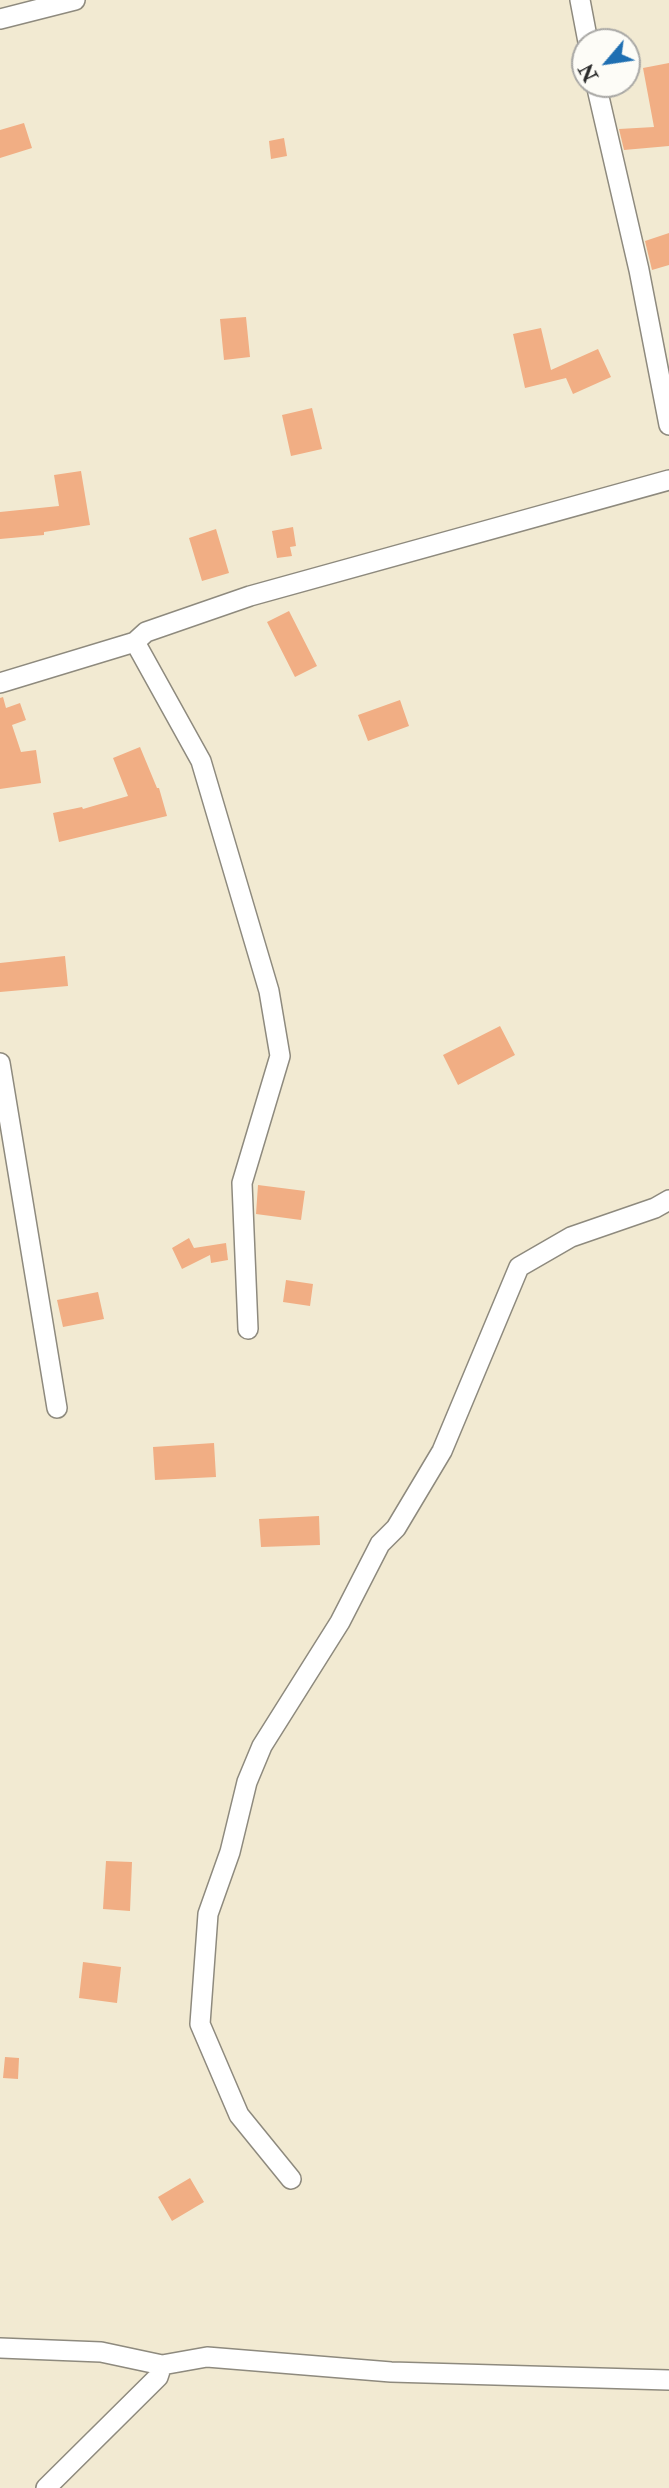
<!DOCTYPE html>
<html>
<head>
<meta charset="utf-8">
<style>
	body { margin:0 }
	#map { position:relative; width:669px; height:2488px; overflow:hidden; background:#f2ead2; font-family:"IM FELL Double Pica",serif }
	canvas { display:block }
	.north { position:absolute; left:571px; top:28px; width:70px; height:70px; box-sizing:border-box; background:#fdfcf7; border:2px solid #a9a8a5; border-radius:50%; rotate:241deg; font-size:19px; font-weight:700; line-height:28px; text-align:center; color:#2b2b2b }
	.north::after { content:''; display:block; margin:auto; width:24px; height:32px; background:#1f6fb2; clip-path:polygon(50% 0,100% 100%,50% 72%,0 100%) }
</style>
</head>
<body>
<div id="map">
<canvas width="669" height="2488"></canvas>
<div class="north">N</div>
</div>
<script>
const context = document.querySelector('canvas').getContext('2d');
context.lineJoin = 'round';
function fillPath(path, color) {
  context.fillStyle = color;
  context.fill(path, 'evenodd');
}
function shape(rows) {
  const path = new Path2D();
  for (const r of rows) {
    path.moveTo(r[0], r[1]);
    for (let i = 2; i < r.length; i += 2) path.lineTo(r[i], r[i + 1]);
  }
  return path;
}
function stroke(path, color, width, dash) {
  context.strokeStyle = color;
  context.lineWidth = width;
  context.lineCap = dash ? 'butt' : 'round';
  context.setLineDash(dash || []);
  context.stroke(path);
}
fillPath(shape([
	[669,63,669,146,624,150,619,129,654,127,643,68],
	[24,123,32,148,0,158,0,130],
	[284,138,287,156,271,159,269,141],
	[669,233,669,265,652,270,645,241],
	[246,317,250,357,224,360,220,319],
	[541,328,551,370,598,349,611,377,573,394,566,378,525,388,513,334],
	[312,408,322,449,291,456,282,415],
	[81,471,90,525,44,532,44,535,0,539,0,512,59,506,54,475],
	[293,527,296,546,290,547,292,556,277,558,272,531],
	[216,529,229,573,202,581,189,538],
	[289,611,317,666,295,677,267,622],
	[3,697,6,708,20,703,26,720,12,725,21,752,36,750,41,783,0,789,0,698],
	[400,700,409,726,368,741,358,715],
	[140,747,157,788,159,788,167,816,59,842,53,813,82,807,83,809,128,796,113,758],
	[65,956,68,986,0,992,0,963],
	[500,1026,515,1055,458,1085,443,1055],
	[258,1185,305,1191,301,1220,256,1214],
	[189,1238,194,1248,226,1243,228,1260,211,1263,210,1255,182,1269,172,1248],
	[286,1280,313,1284,310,1306,283,1302],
	[98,1292,104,1319,63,1327,57,1300],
	[214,1443,216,1477,155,1480,153,1447],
	[319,1516,320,1545,261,1547,259,1519],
	[106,1861,132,1862,130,1911,103,1909],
	[83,1962,121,1967,117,2003,79,1998],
	[5,2057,19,2058,18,2079,3,2078],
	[190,2178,204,2202,172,2221,158,2197]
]), '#f1ae84');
const minor = shape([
	[580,0,588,42],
	[0,19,75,0],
	[596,84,639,270,669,425],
	[135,642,201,761,269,991,280,1056,242,1183,248,1329],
	[0,683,135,642,146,632,250,596,669,480],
	[0,1063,57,1408],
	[291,2179,239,2115,200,2024,208,1914,230,1852,247,1782,262,1746,340,1622,380,1544,396,1528,442,1451,519,1267,571,1237,655,1208,669,1200],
	[0,2348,101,2352,162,2365,207,2357,391,2372,669,2380],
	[46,2488,158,2377,162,2365]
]);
stroke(minor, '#8e8a7e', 22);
stroke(minor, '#fff', 19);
</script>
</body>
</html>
